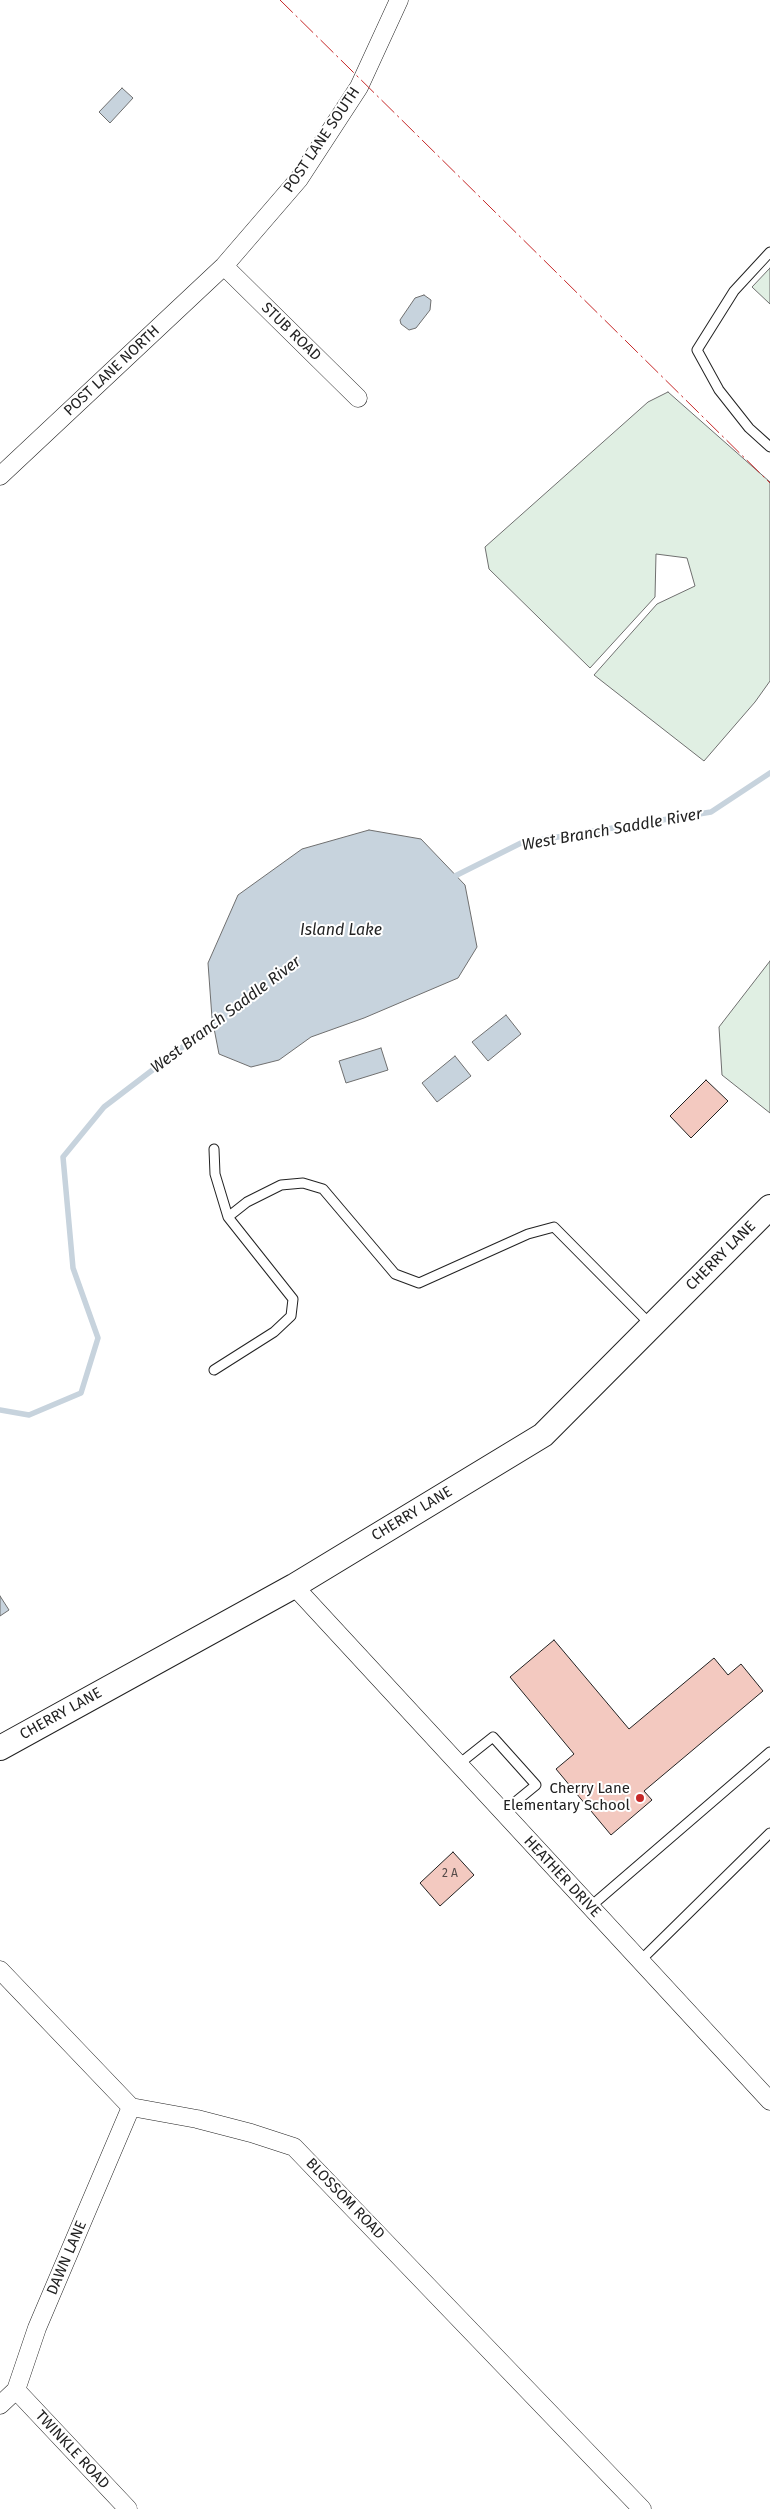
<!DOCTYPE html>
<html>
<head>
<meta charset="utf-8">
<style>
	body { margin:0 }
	canvas { display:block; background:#fff }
</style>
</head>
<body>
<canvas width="770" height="2509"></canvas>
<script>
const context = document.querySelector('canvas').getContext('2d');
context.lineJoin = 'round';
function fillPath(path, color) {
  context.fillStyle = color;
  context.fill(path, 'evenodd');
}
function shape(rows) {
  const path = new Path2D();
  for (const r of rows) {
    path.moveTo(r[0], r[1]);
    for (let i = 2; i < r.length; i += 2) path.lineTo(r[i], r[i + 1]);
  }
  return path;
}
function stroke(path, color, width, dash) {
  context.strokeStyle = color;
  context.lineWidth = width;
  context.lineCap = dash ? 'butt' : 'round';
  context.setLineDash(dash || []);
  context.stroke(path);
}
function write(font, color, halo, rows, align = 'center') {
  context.font = font + ' "Fira Sans",sans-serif';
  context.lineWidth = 4;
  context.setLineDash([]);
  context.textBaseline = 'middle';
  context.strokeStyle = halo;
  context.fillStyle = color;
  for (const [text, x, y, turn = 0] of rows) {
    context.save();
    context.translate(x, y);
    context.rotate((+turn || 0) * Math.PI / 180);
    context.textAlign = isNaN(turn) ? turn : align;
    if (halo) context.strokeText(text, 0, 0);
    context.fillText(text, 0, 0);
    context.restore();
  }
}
const green = shape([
	[770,268,770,304,752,287,770,268],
	[668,392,770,482,770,681,755,702,704,761,594,675,657,604,695,586,687,558,656,554,655,597,590,668,489,569,485,547,648,402,668,392],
	[770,961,770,1113,722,1075,719,1027,770,961]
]);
fillPath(green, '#e0efe3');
stroke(green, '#6f6f6f', 1);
const water = shape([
	[122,88,133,98,110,123,99,112,122,88],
	[424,295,431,300,430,310,416,328,409,330,401,324,400,320,415,298,424,295],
	[369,830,421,839,465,885,477,947,458,978,364,1018,311,1037,279,1060,251,1067,219,1054,212,1018,208,963,238,895,302,849,369,830],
	[506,1015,521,1034,488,1061,472,1042,506,1015],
	[381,1048,388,1070,346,1083,339,1061,381,1048],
	[455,1056,471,1076,437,1102,422,1083,455,1056],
	[0,1596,9,1610,0,1616,0,1596]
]);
fillPath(water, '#c7d3dd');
stroke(water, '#6f6f6f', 1);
stroke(shape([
	[449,879,521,843,711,812,770,773],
	[0,1410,29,1415,81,1393,98,1338,73,1268,63,1157,104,1107,218,1020]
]), '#c7d3dd', 5.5);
const building = shape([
	[706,1080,728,1101,691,1138,670,1116,706,1080],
	[554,1640,629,1729,714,1658,728,1675,741,1664,763,1691,644,1791,652,1800,611,1835,556,1769,574,1754,510,1677,554,1640],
	[453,1852,474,1875,440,1906,420,1883,453,1852]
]);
fillPath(building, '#f3c9c0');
stroke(building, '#222', 1);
const lane = shape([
	[770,252,734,291,697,350,719,390,749,428,770,447],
	[214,1149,215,1174,228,1217,293,1299,291,1316,274,1332,214,1370],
	[228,1217,247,1202,281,1185,303,1183,323,1189,395,1274,419,1283,528,1234,554,1227,651,1325],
	[459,1764,493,1737,536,1785,503,1812],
	[590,1907,770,1752],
	[640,1961,770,1833]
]);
const street = shape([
	[224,266,358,398],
	[0,476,224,266,299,179,359,87,399,0],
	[294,1586,770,2101],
	[0,1970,131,2107,197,2119,251,2133,294,2147,642,2509],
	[16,2390,128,2509],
	[0,2405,16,2390,37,2328,131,2107]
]);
const secondary = shape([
	[0,1748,294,1586,543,1435,770,1207]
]);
stroke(lane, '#222', 11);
stroke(street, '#222', 19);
stroke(secondary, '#222', 26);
stroke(lane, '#fff', 9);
stroke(street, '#fff', 18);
stroke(secondary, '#fff', 24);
stroke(shape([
	[280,0,770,483]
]), '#c62828', 1, [18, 4, 2.5, 4]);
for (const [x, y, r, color] of [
	[640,1798,5,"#c62828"]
]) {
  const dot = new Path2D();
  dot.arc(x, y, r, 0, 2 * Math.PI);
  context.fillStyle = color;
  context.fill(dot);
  stroke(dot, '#fff', 2);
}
write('12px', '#564c4a', null, [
	["2 A",450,1874]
]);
write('15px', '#222', '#fff', [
	["POST LANE SOUTH",322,140,-56],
	["STUB ROAD",291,332,44],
	["POST LANE NORTH",112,371,-43],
	["CHERRY LANE",721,1256,-45],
	["CHERRY LANE",412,1514,-31],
	["CHERRY LANE",61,1714,-29],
	["HEATHER DRIVE",562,1877,47],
	["BLOSSOM ROAD",345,2199,46],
	["DAWN LANE",67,2258,-67],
	["TWINKLE ROAD",72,2450,47]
]);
write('15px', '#222', '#fff', [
	["Cherry Lane",630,1789],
	["Elementary School",630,1806]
], 'right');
write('italic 16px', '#222', '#fff', [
	["West Branch Saddle River",612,830,-10],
	["Island Lake",341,931],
	["West Branch Saddle River",226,1015,-37]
]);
</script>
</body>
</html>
